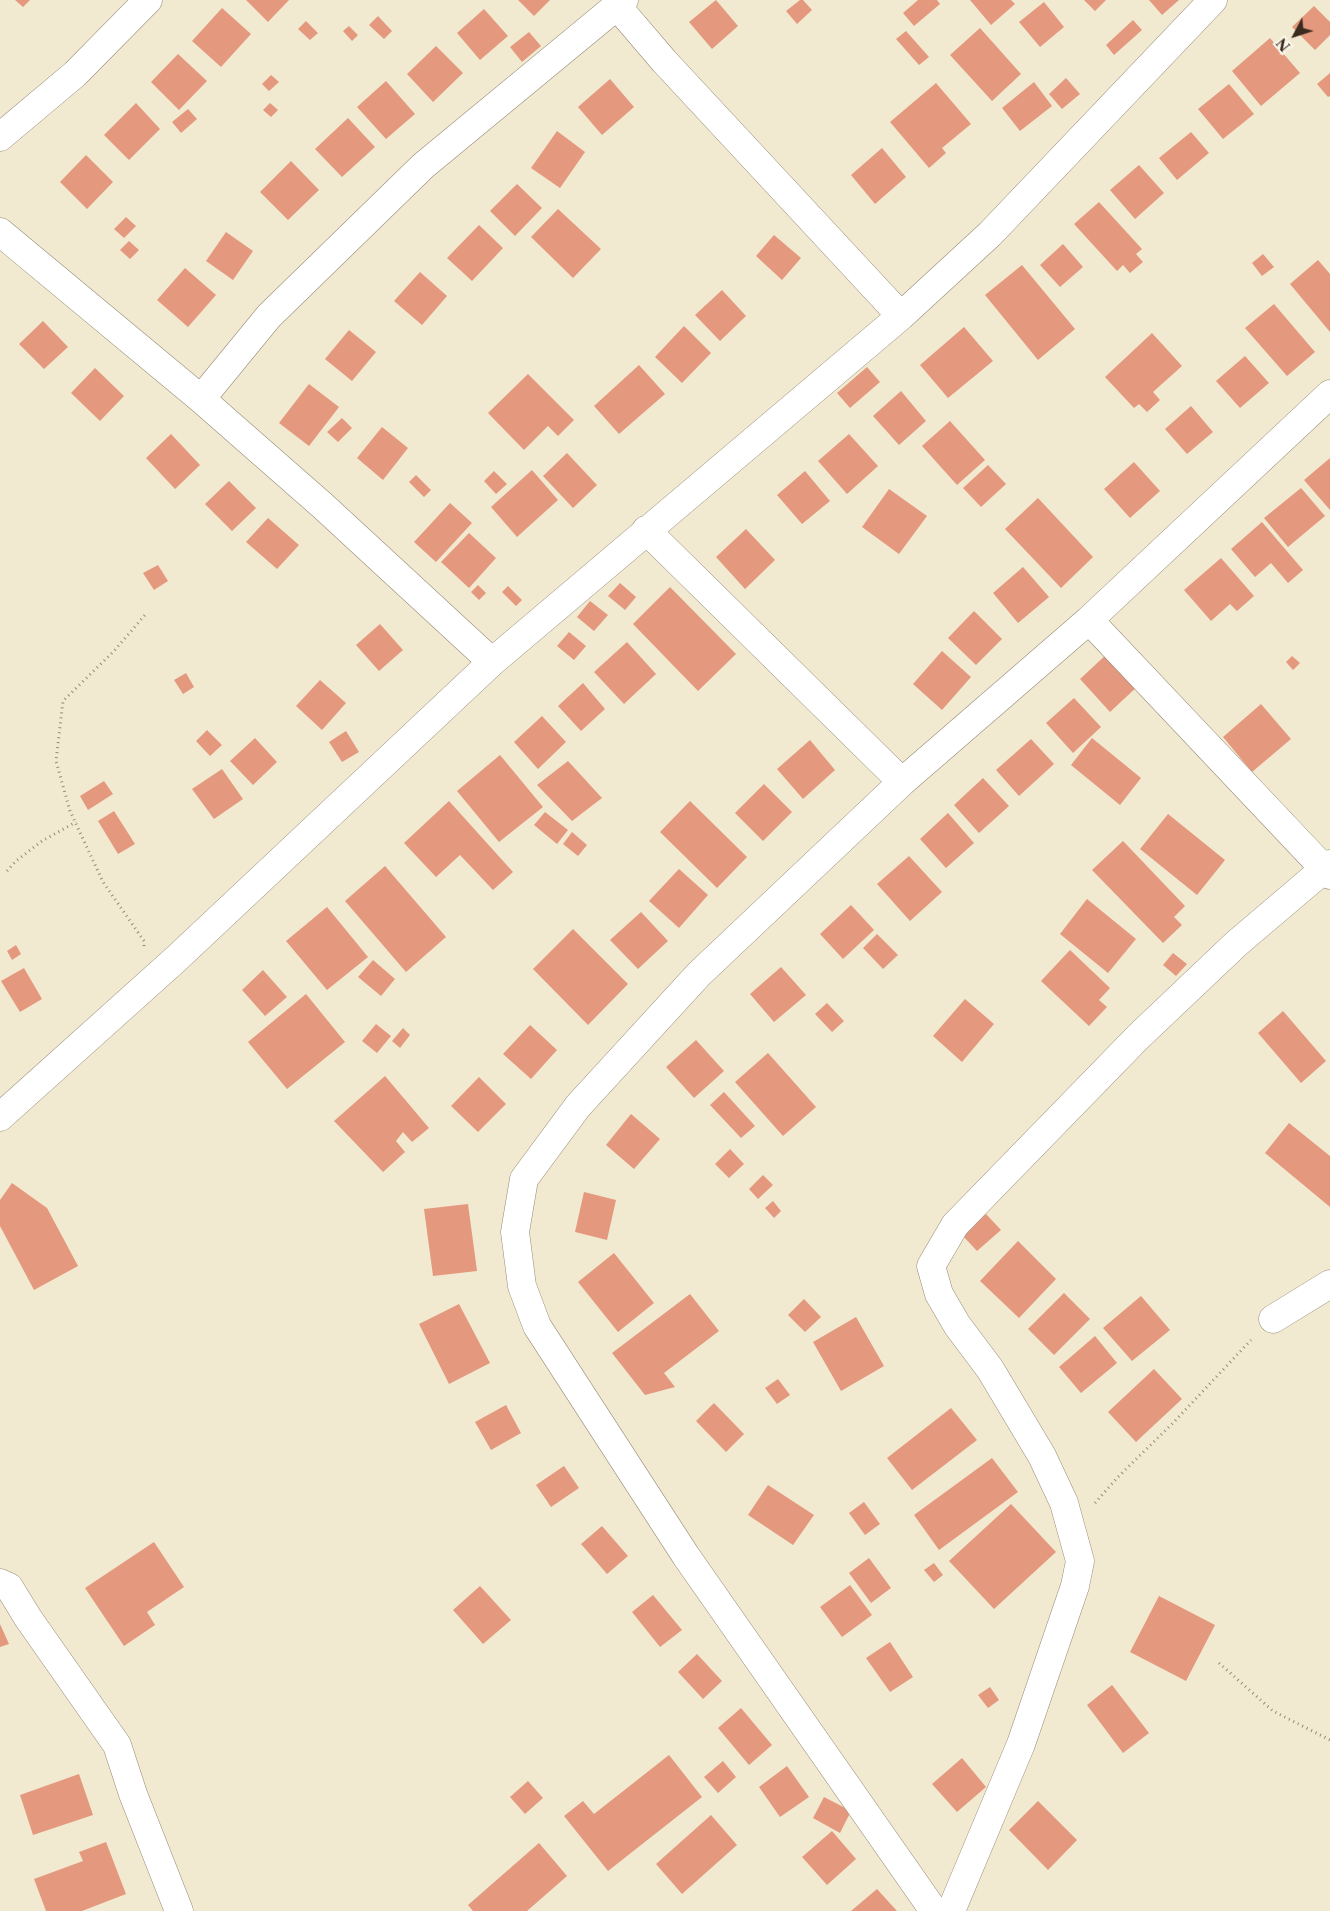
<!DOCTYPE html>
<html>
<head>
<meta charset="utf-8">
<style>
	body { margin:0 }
	#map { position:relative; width:1330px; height:1911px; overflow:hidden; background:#f1ead1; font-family:"Libre Caslon Text",serif }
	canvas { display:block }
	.north { position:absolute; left:1270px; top:10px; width:50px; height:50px; -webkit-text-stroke:4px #fbf7ec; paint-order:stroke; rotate:230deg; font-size:14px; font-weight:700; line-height:20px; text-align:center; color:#3b2a1e }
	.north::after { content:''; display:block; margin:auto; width:18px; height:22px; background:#3b2a1e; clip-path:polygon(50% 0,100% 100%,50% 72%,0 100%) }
</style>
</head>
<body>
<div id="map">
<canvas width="1330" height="1911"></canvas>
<div class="north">N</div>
</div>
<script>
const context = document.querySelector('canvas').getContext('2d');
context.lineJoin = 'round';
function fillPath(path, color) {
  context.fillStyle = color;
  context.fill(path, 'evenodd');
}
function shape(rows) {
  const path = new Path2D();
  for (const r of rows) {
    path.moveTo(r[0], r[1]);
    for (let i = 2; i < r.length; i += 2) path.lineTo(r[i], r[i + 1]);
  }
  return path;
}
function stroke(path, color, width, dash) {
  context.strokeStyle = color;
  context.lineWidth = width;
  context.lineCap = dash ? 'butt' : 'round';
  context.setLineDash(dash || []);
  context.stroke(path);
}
fillPath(shape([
	[15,0,30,0,23,7],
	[246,0,289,0,268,22],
	[518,0,550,0,534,16],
	[716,0,738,26,712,49,689,22],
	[800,0,803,0,812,10,797,24,786,11],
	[918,0,937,0,940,4,914,26,903,13],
	[970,0,1011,0,1015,4,991,25],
	[1084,0,1106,0,1095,11],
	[1149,0,1179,0,1162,15],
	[1044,2,1064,27,1040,47,1019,22],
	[1314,6,1330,22,1330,35,1315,50,1292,27],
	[222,8,251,34,221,67,192,41],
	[484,9,508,36,480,60,457,33],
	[378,16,392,31,384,39,369,25],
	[1133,20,1142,30,1114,55,1106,45],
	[306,21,318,33,310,40,298,29],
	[349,26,358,35,352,41,343,31],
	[980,28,1021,74,992,101,950,55],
	[906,31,929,57,919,65,896,39],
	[529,32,541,46,522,62,510,47],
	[1270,38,1300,73,1261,106,1232,71],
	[436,46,463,73,433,102,407,74],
	[178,54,207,81,179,110,151,82],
	[1330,73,1330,96,1328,97,1317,84],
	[271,75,279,82,269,91,262,84],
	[1066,78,1080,94,1062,109,1049,94],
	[610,79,634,107,602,135,578,107],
	[386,81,415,114,386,139,357,107],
	[1034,82,1052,106,1020,131,1002,108],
	[936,83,971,124,942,148,946,153,929,168,890,122],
	[1229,84,1254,114,1223,139,1198,109],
	[136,103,160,129,129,160,104,135],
	[270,103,278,110,271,117,263,110],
	[188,109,197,119,181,133,172,122],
	[348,118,375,147,342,177,315,149],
	[557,131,585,152,560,188,531,168],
	[1191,132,1209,153,1177,180,1159,158],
	[882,148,906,177,875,204,851,175],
	[86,155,113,182,87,209,60,182],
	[291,161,319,190,288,220,260,192],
	[1139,165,1164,193,1135,219,1110,190],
	[517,184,542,208,515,236,490,211],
	[1099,202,1142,249,1136,254,1143,262,1130,273,1123,265,1117,271,1074,224],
	[558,209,601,249,573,278,531,237],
	[126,217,136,226,124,238,114,229],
	[479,225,503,248,472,281,447,258],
	[226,232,253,251,233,280,206,261],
	[774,235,801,258,782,280,756,256],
	[129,241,139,250,130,259,120,250],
	[1063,244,1083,267,1060,287,1040,265],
	[1263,254,1274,267,1262,276,1252,263],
	[1318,260,1330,274,1330,332,1290,284],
	[1022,265,1075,329,1038,360,985,295],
	[185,268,216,295,188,327,157,300],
	[420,272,447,296,422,325,394,301],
	[722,290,746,316,720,341,695,315],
	[1274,304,1315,352,1287,376,1245,328],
	[43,321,68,347,44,369,19,344],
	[684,326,711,353,682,383,655,357],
	[964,327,993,361,948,398,920,365],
	[349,330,376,352,352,381,325,359],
	[1152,333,1182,366,1153,392,1160,400,1147,412,1139,404,1134,408,1105,377],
	[1245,356,1269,383,1240,408,1216,381],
	[639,365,665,394,619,434,594,406],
	[867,367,880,382,850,408,837,393],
	[95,368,124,396,100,421,71,393],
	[528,374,574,420,558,436,548,426,524,450,488,413],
	[309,384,339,407,309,446,279,423],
	[901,391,926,421,899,445,873,416],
	[1191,406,1213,432,1187,454,1165,429],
	[342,418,352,428,338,442,327,432],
	[950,421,985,460,957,485,922,446],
	[382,427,408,448,383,480,357,458],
	[171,434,200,465,175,489,146,458],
	[849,434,878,466,847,494,818,461],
	[567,453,597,485,573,508,543,476],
	[1330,458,1330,510,1304,480],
	[1134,462,1160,491,1130,518,1104,489],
	[988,465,1006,484,981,507,963,488],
	[532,470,558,500,517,537,491,507],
	[494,471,507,484,496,494,484,481],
	[805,471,830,501,802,524,777,495],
	[416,475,431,490,424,497,409,482],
	[229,481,256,508,232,531,205,504],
	[1301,488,1325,516,1288,547,1264,518],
	[889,489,927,516,899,554,862,527],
	[1038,498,1093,557,1061,588,1005,529],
	[450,503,472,523,436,562,414,542],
	[268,518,299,545,277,569,246,542],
	[1262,522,1303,570,1288,583,1271,563,1255,577,1231,549],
	[746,529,775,560,745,589,716,557],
	[469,533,496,558,469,588,441,562],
	[1221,558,1254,596,1237,611,1230,604,1211,621,1184,590],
	[158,565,168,581,154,590,143,573],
	[1023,567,1049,597,1018,623,993,593],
	[620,583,636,597,625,610,608,596],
	[478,585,486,593,479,600,471,592],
	[508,586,522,600,516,606,502,592],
	[670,587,736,654,698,691,633,624],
	[590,601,608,615,594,631,577,617],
	[974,611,1002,639,976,665,948,638],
	[380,624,403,650,379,671,356,645],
	[569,632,586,646,574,660,557,646],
	[627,642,656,674,624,704,594,672],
	[942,651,971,677,942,710,913,684],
	[1109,652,1139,685,1110,712,1080,679],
	[1292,656,1300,663,1293,670,1286,662],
	[186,673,194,687,183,694,174,680],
	[320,680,346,703,322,730,296,706],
	[583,683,605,709,581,731,558,706],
	[1074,698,1101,727,1073,753,1046,723],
	[1261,704,1291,739,1252,772,1223,737],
	[542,716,566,742,538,769,514,742],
	[207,730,222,745,210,756,196,741],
	[346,731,359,752,342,762,329,742],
	[255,738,277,762,253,785,230,761],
	[1092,738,1141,778,1120,805,1071,765],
	[1031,739,1054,764,1019,796,996,770],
	[810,740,835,770,803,799,777,769],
	[500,755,543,807,499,842,457,791],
	[568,761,602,798,572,821,537,785],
	[222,769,243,799,214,819,192,789],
	[983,778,1009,806,979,833,954,805],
	[104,781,113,794,88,810,80,796],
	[764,784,792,812,763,841,735,813],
	[449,801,513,872,493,890,460,855,436,877,404,843],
	[690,801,747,857,717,888,660,832],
	[114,811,135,844,118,854,98,821],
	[545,812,568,830,557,844,534,825],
	[948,813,974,843,946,868,920,839],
	[1168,814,1225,860,1197,895,1140,849],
	[572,832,587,845,578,856,563,844],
	[1123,841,1185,906,1174,917,1182,925,1163,943,1092,870],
	[909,856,942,892,910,921,877,884],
	[385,866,446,937,406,972,345,901],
	[679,869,708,895,679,928,649,901],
	[1087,899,1136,939,1108,973,1060,934],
	[851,905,874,930,843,959,820,934],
	[327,907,368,957,327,990,286,941],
	[641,912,668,941,638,969,610,940],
	[573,929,628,984,588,1025,533,969],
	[877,934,898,955,883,969,863,948],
	[16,945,21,954,12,960,7,951],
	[1070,950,1110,988,1099,1000,1107,1007,1089,1026,1041,981],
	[1173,953,1187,964,1176,976,1163,965],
	[373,960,395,979,381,996,358,977],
	[781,967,806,995,774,1022,750,994],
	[24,968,42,999,20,1012,1,981],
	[263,970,287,997,265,1016,242,990],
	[306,994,345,1042,287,1089,248,1042],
	[965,999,994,1024,962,1062,933,1036],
	[827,1003,844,1021,832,1032,815,1014],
	[1283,1011,1326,1061,1301,1083,1258,1033],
	[376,1024,391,1036,377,1053,362,1041],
	[530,1025,557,1050,531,1079,503,1054],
	[403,1028,410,1035,400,1048,392,1041],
	[696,1040,724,1071,694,1098,666,1067],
	[768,1053,816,1107,783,1136,735,1082],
	[385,1076,429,1128,412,1142,403,1132,396,1141,405,1152,383,1172,334,1121],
	[479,1077,506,1104,478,1132,451,1106],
	[724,1092,755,1126,741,1138,710,1105],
	[631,1114,660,1139,634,1169,606,1145],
	[1289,1123,1330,1156,1330,1207,1265,1153],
	[730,1149,744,1164,729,1178,715,1164],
	[763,1175,773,1185,758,1199,749,1189],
	[12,1183,47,1208,78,1266,34,1290,0,1226,0,1200],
	[584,1192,616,1200,607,1240,575,1232],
	[773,1201,781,1211,774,1218,765,1208],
	[468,1204,477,1271,433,1276,424,1209],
	[986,1214,1001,1230,977,1251,962,1235],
	[1018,1241,1056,1279,1019,1318,980,1281],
	[614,1253,654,1303,618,1332,578,1282],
	[1064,1293,1090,1319,1054,1355,1028,1329],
	[690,1294,719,1331,664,1373,675,1387,645,1395,612,1353],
	[1141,1296,1170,1330,1132,1361,1103,1328],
	[804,1299,821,1317,805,1332,788,1315],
	[459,1304,490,1363,449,1384,419,1324],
	[856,1317,884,1366,841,1391,813,1342],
	[1095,1336,1117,1363,1081,1393,1059,1367],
	[1154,1369,1182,1399,1136,1442,1108,1412],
	[778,1379,790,1395,777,1404,765,1388],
	[714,1403,744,1434,726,1452,696,1421],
	[506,1405,521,1433,491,1450,475,1422],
	[951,1408,977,1440,912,1490,887,1458],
	[992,1458,1018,1492,939,1550,914,1515],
	[564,1466,579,1488,551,1507,536,1485],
	[768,1485,814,1515,793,1545,748,1515],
	[864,1502,880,1524,865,1535,849,1513],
	[1011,1504,1056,1552,994,1609,949,1561],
	[602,1526,628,1556,607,1574,581,1544],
	[154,1542,184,1587,147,1612,155,1625,124,1646,85,1588],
	[869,1558,891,1588,871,1603,849,1573],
	[934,1563,943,1575,934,1582,924,1570],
	[850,1585,872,1615,842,1637,820,1607],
	[480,1586,511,1620,483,1644,453,1610],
	[653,1595,682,1630,660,1647,632,1612],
	[1159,1596,1215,1625,1186,1681,1130,1652],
	[0,1624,9,1644,0,1647],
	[890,1642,913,1677,890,1692,866,1658],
	[697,1654,722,1681,703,1699,678,1672],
	[1112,1685,1149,1733,1123,1753,1087,1705],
	[990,1687,999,1700,988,1708,978,1695],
	[741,1708,772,1745,749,1765,718,1728],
	[669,1755,702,1797,608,1871,564,1816,583,1801,594,1814],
	[962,1758,986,1787,957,1812,932,1784],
	[723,1761,736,1777,718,1793,704,1777],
	[787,1766,809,1797,780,1817,759,1787],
	[79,1774,93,1815,33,1835,20,1795],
	[528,1781,543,1798,525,1814,510,1797],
	[824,1797,851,1811,840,1833,813,1818],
	[1038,1801,1077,1840,1048,1870,1009,1830],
	[711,1815,737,1845,682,1894,656,1864],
	[832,1831,856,1859,827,1885,802,1857],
	[106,1842,126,1894,82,1911,46,1911,34,1879,83,1861,79,1852],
	[539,1843,567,1876,527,1911,473,1911,468,1905],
	[877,1889,897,1911,851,1911]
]), '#e4987e');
const minor = shape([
	[617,6,664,61,901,316],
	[0,137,75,74,148,0],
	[0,232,201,399,323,506,492,662],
	[201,399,269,316,423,166,624,0],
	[646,530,902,782],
	[1089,620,1330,875],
	[0,1117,176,959,492,662,901,316,990,234,1213,0],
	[1273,1319,1330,1284],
	[0,1583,9,1587,28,1618,117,1745,133,1794,179,1911],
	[934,1911,686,1556,537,1326,522,1286,515,1232,524,1179,578,1106,699,974,902,782,1089,620,1330,394],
	[951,1911,1021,1744,1075,1586,1080,1561,1064,1503,1042,1456,990,1369,957,1325,939,1294,931,1266,955,1225,1138,1037,1236,944,1330,864]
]);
stroke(minor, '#968a78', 29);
stroke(shape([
	[7,871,16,861,42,841,76,822],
	[144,946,144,941,103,882,70,811,56,761,63,701,114,651,145,615],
	[1095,1503,1117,1478,1173,1423,1251,1340],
	[1219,1663,1273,1711,1330,1740]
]), '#968a78', 3, [1, 4]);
stroke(minor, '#fff', 28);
</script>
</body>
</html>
